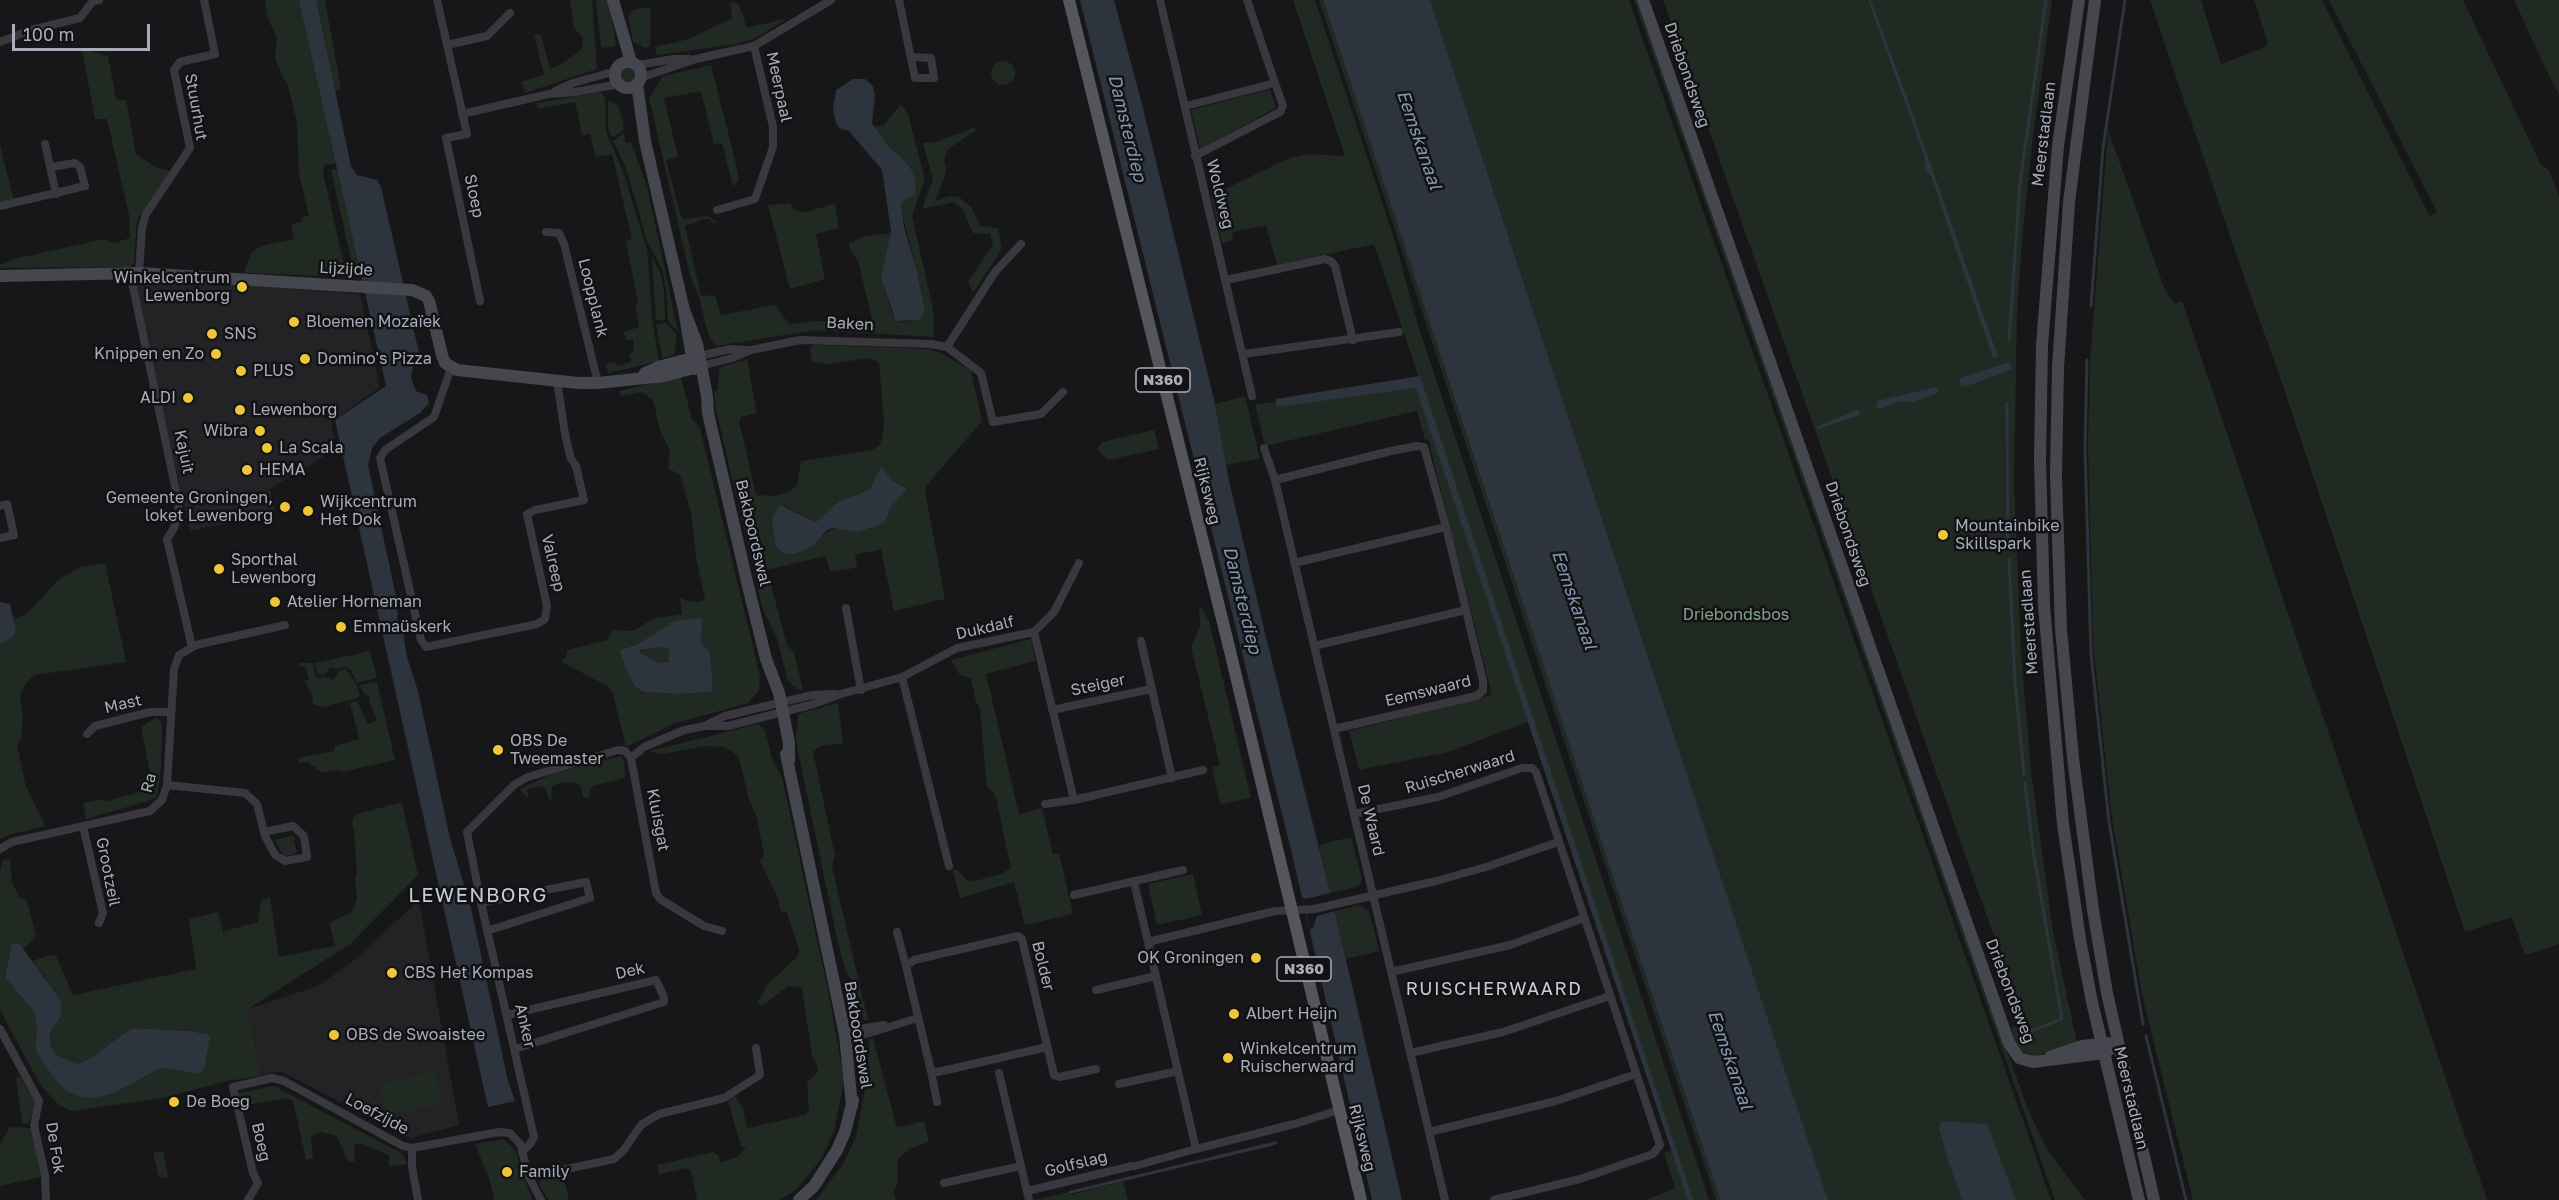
<!DOCTYPE html>
<html>
<head>
<meta charset="utf-8">
<style>
	body { margin:0 }
	#map { position:relative; width:2559px; height:1200px; overflow:hidden; background:#171719; font-family:"Golos Text",sans-serif }
	canvas { display:block }
	.scale { position:absolute; left:12px; top:24px; width:138px; height:27px; box-sizing:border-box; border:3px solid #a9acb9; border-top:0; padding-left:8px; font-size:18px; line-height:21px; white-space:nowrap; color:#a9acb9; -webkit-text-stroke:4px #121214; paint-order:stroke }
</style>
</head>
<body>
<div id="map">
<canvas width="2559" height="1200"></canvas>
<div class="scale">100 m</div>
</div>
<script>
const context = document.querySelector('canvas').getContext('2d');
context.lineJoin = 'round';
function fillPath(path, color) {
  context.fillStyle = color;
  context.fill(path, 'evenodd');
}
function shape(rows) {
  const path = new Path2D();
  for (const r of rows) {
    if (r.length === 3) {
      path.moveTo(r[0] + r[2], r[1]);
      path.arc(r[0], r[1], r[2], 0, 2 * Math.PI);
      continue;
    }
    path.moveTo(r[0], r[1]);
    for (let i = 2; i < r.length; i += 2) path.lineTo(r[i], r[i + 1]);
  }
  return path;
}
function stroke(path, color, width, dash) {
  context.strokeStyle = color;
  context.lineWidth = width;
  context.lineCap = dash ? 'butt' : 'round';
  context.setLineDash(dash || []);
  context.stroke(path);
}
function write(font, color, halo, rows, align = 'center') {
  context.font = font + ' "Golos Text",sans-serif';
  context.lineWidth = 5;
  context.setLineDash([]);
  context.textBaseline = 'middle';
  context.strokeStyle = halo;
  context.fillStyle = color;
  for (const [text, x, y, turn = 0] of rows) {
    context.save();
    context.translate(x, y);
    context.rotate((+turn || 0) * Math.PI / 180);
    context.textAlign = isNaN(turn) ? turn : align;
    if (halo) context.strokeText(text, 0, 0);
    context.fillText(text, 0, 0);
    context.restore();
  }
}
fillPath(shape([
	[142,277,360,294,380,387,331,422,336,449,270,489,275,513,190,531,135,289],
	[419,900,459,1125,410,1138,280,1071,261,1076,248,1009,318,986,352,962]
]), '#232326');
fillPath(shape([
	[265,0,325,0,341,89,322,96,336,163,324,165,323,173,347,277,244,273,251,253,261,246,294,239,291,224,303,221,302,217,309,216,299,174,297,123,288,85,281,74,275,57,277,38,268,19],
	[570,0,592,0,597,69,525,93,521,82,544,75,534,35,541,35,550,69,562,64,578,52,583,46,583,38,574,28],
	[596,0,609,0,616,46,601,48],
	[1293,0,1315,0,1394,238,1417,322,1709,1200,1646,1200,1675,1188,1664,1153,1674,1149,1533,720,1448,752,1359,770,1349,731,1492,695,1428,439,1425,440,1417,411,1265,446,1255,404,1276,402,1277,407,1420,381,1374,244,1277,265,1266,226,1232,232,1233,240,1222,243,1211,196,1287,159,1308,154,1345,156],
	[1319,0,1323,0,1720,1200,1716,1200],
	[1430,0,1629,0,2051,1200,1828,1200],
	[1634,0,1637,0,2027,1107,2046,1148,2085,1200,2055,1200],
	[1663,0,1868,0,1925,159,1925,170,1931,176,1998,355,1871,0,2052,0,2033,134,2023,230,2017,311,2014,485,2021,652,2031,771,2053,932,2077,1043,2034,1056,2023,1052,2016,1045,2011,1028,2025,1024],
	[2150,0,2201,0,2221,64,2261,49,2268,43,2254,0,2322,0,2430,217,2437,212,2329,0,2463,0,2541,165,2549,170,2559,196,2559,944,2525,955,2512,917,2465,932,2280,377,2236,254],
	[2514,0,2559,0,2559,95,2543,63],
	[734,1,739,5,747,28,788,18,756,38,737,44,657,55,655,47,689,39,732,18,730,3],
	[651,7,650,47,644,48,633,41,628,15,635,9],
	[82,49,108,56,116,99,126,100,136,154,155,167,170,171,137,220,134,263,131,267,0,268,0,265,18,258,105,239,114,243,130,238,129,215,107,119,95,119],
	[1003,73,12],
	[711,65,734,156,739,180,733,187,722,143,714,144,701,91,664,98,678,157,666,160,680,213,683,219,709,216,716,222,714,224,710,219,704,219,685,226,701,296,715,295,721,315,775,305,789,324,819,321,869,323,872,319,858,261,849,247,849,243,862,237,891,233,881,278,892,312,897,321,908,322,925,312,917,271,902,213,901,204,912,169,904,160,888,146,874,126,883,126,901,104,908,114,925,179,912,216,933,309,934,337,815,330,716,346,709,337,699,297,690,275,649,98,663,76],
	[628,75,7],
	[1270,89,1276,108,1200,149,1191,110],
	[601,92,605,98,606,132,623,171,647,250,652,319,659,361,608,373,606,364,615,362,617,366,631,362,629,354,634,352,633,339,626,341,624,332,639,327,635,304,638,303,626,241,632,239,612,154,596,157,590,134,582,135,575,102,538,109,536,103],
	[608,100,618,105,624,125,623,130,614,137,611,136,608,126],
	[973,128,976,129,973,132,947,150,944,160,946,168,944,179,935,201,949,196,959,197,972,208,980,226,998,228,1002,249,973,293,968,282,993,245,990,234,973,233,963,210,954,202,922,209,933,179,923,143,936,142],
	[2108,130,2165,290,2175,304,2182,301,2487,1200,2193,1200,2142,995,2111,812,2093,643,2088,445,2090,361],
	[623,133,626,143,631,142,647,186,678,332,668,321,666,288,662,269,647,241,626,168,613,141],
	[0,145,14,201,0,204],
	[337,169,362,278,355,278,331,170],
	[790,203,794,210,805,212,835,204,839,228,816,234,825,279,790,289,768,205],
	[652,256,661,275,664,290,665,320,656,320],
	[666,323,677,335,676,343,674,355,662,358,656,324],
	[813,345,929,349,941,353,971,371,982,421,927,485,925,490,945,599,894,611,881,549,855,555,857,567,845,570,830,571,825,556,767,570,787,645,794,653,803,690,799,690,788,681,777,638,763,610,716,410,714,392,718,390,719,370,722,366,747,360,757,413,741,417,739,421,756,495,775,496,788,492,797,486,801,461,872,450,879,446,882,439,884,423,879,362,869,358,829,364,812,362,810,349],
	[881,468,893,481,907,489,891,507,885,523,858,532,834,528,795,554,785,554,776,547,772,523,785,506,816,522,839,501,869,490],
	[675,378,681,378,692,419,700,428,760,676,759,691,748,703,673,724,626,747,613,694,607,686,562,662,567,654,567,650,608,640,612,630,633,631,652,619,682,614,680,598,692,602,701,602,705,599,696,557,691,512,680,475,668,468,670,451,660,430,653,400,642,392,620,396,619,391],
	[666,627,701,638,701,643,710,652,713,690,711,692,677,694,644,692,619,650,636,645],
	[1245,396,1260,459,1226,465,1215,404],
	[1154,430,1159,449,1108,460,1097,449,1102,442],
	[105,563,126,662,34,675,23,687,20,696,23,714,21,738,17,745,26,786,45,826,8,835,0,839,0,645,16,634,14,619,27,614,58,580,80,567],
	[1199,604,1209,621,1251,798,1220,804,1212,767,1220,765,1191,647,1200,626],
	[1031,639,1035,661,986,674,1019,814,1042,808,1053,854,1059,853,1073,914,1025,925,1014,882,960,898,953,871,957,869,966,880,975,881,1001,874,1011,868,995,794,987,787,980,708,976,702,971,678,959,674,951,660],
	[657,647,668,649,669,660,659,663,639,652,641,649,649,649],
	[370,651,377,678,357,683,351,670,346,667,336,669,330,667,326,674,318,675,315,663],
	[299,663,313,663,315,675,318,678,326,677,333,680,339,671,345,669,354,680,360,694,358,698,322,707,312,704,313,697,304,681,309,680,306,667,301,667],
	[377,682,395,760,341,772,339,770,322,773,308,762,299,763,298,758,335,751,334,746,359,739,350,703,357,701,368,724,377,720,369,701,369,696,363,692,360,685],
	[838,703,843,743,820,746,813,752,835,856,832,867,868,1020,864,1020,851,980,846,972,836,934,796,741,798,715,801,713],
	[155,718,160,720,162,725,161,769,157,797,151,800,86,819,83,803,98,800,108,801,153,788,141,727],
	[758,724,765,730,772,759,782,777,830,1000,844,1081,834,1131,822,1158,797,1189,780,1200,697,1200,691,1170,686,1168,659,1174,657,1165,713,1152,719,1156,720,1163,737,1157,746,1147,741,1146,728,1101,735,1096,743,1108,747,1128,805,1115,809,1110,807,1083,818,1072,817,1066,812,1056,802,988,788,986,765,1004,760,1006,758,1001,768,984,798,956,799,950,787,912,781,911,777,896,760,861,764,855,757,818,749,799,739,758,733,752,724,747,707,746,661,754,650,751],
	[621,756,624,763,625,778,592,786,588,798,583,797,581,787,575,782,560,783,552,786,551,803,544,786,527,789,529,800,520,789,554,773],
	[402,802,418,875,350,944,248,1009,261,1076,227,1081,162,1098,72,1111,59,1105,41,1086,0,1010,0,871,3,860,10,859,12,883,20,898,27,901,36,936,23,949,19,943,5,977,35,1013,37,1032,35,1045,39,1057,57,1082,116,1092,161,1068,199,1074,207,1034,189,1031,132,1028,89,1059,77,1064,69,1062,57,1056,51,1047,50,1039,51,1031,61,1017,62,1002,33,961,49,955,56,956,73,995,196,969,189,919,218,912,226,943,224,931,258,922,261,901,270,897,279,957,335,946,329,923,352,912,357,899,355,879,357,872,354,830,352,825,353,818,357,814],
	[293,835,297,853,284,857,275,840],
	[1351,837,1362,878,1360,884,1356,887,1330,893,1319,845],
	[1193,874,1202,915,1157,925,1148,884],
	[1360,905,1369,911,1379,951,1346,959,1335,911],
	[873,1038,896,1125,901,1127,924,1121,929,1142,911,1148,897,1160,898,1181,894,1192,896,1200,816,1200,843,1164,856,1137,867,1077,869,1039],
	[435,1071,443,1104,387,1116,379,1084],
	[20,1076,34,1100,34,1107,28,1124,22,1123,16,1078],
	[274,1086,403,1154,407,1164,389,1167,389,1156,386,1154,359,1143,354,1145,355,1161,351,1162,347,1160,337,1136,321,1132,311,1136,313,1158,306,1160,293,1101,286,1098,241,1106,239,1093],
	[10,1127,32,1128,41,1177,0,1186,0,1144],
	[504,1139,515,1150,532,1200,494,1200,490,1181,475,1144],
	[163,1151,168,1177,159,1178,153,1153],
	[563,1175,569,1200,548,1200,539,1184,541,1180],
	[1123,1181,1128,1200,1035,1200,1069,1192,1070,1195]
]), '#212923');
fillPath(shape([
	[299,0,316,0,351,166,357,175,377,180,381,187,419,353,413,365,411,378,416,391,427,395,429,403,420,413,380,438,372,448,368,465,398,606,397,619,402,625,407,657,418,691,450,838,471,908,508,1081,515,1101,488,1107,335,420,386,386],
	[1080,0,1114,0,1143,108,1215,404,1229,481,1265,633,1333,904,1402,1200,1372,1200,1292,854],
	[1323,0,1430,0,1828,1200,1720,1200],
	[1868,0,1871,0,1908,100,1998,356,1993,358,1931,176,1925,170,1925,159],
	[853,79,865,79,873,86,875,95,872,123,888,146,904,160,912,170,915,180,916,195,904,200,901,204,904,227,917,271,925,312,919,320,896,321,881,278,891,231,882,170,849,131,839,128,836,123,833,109,836,90],
	[2010,362,2012,369,2005,372,1973,384,1964,387,1960,385,1960,378],
	[1420,376,1537,730,1693,1200,1688,1200,1416,388,1277,407,1276,402,1275,399],
	[1935,387,1939,389,1936,394,1913,402,1897,402,1881,409,1876,408,1877,401],
	[1859,409,1860,415,1818,429,1816,427],
	[881,467,893,481,907,489,891,507,885,523,858,532,833,528,827,530,813,546,795,554,785,554,776,547,772,523,774,514,780,505,816,522,839,501,869,490],
	[0,602,10,604,16,630,15,635,0,645],
	[702,618,701,642,710,652,713,690,711,692,677,694,644,692,637,688,632,682,619,650,636,645,675,621],
	[657,647,668,649,669,661,659,663,639,652,641,649,649,649],
	[19,943,62,1002,61,1017,51,1031,50,1039,51,1047,58,1056,77,1064,89,1059,132,1028,189,1031,207,1034,210,1037,204,1069,199,1074,161,1068,116,1092,95,1098,81,1097,67,1091,57,1082,39,1057,35,1045,37,1032,35,1013,5,977,12,944],
	[1941,1121,1987,1124,2016,1200,1962,1200,1946,1154,1939,1127],
	[1277,1141,1278,1143,1271,1146,1069,1194,1069,1191]
]), '#2d343d');
fillPath(shape([
	[1330,893,1335,911,1317,916,1313,928,1310,929,1302,897,1306,899]
]), '#171719');
stroke(shape([
	[2091,306,2103,148,2125,0],
	[2009,340,2020,183,2046,0],
	[2087,360,2085,449,2091,654,2109,822,2143,1024],
	[2007,403,2008,542],
	[2009,559,2015,682,2024,774],
	[2021,1035,2062,1019,2033,850,2025,783],
	[2146,1036,2186,1200]
]), '#2d343d', 3);
stroke(shape([
	[437,0,467,134,446,138,480,301],
	[899,0,915,78,934,78,931,58,913,57],
	[1160,0,1252,396],
	[1247,0,1275,83],
	[0,42,31,30,80,18,92,2,99,0],
	[447,45,487,36,510,13],
	[637,65,674,59,690,59],
	[640,78,696,59,754,46,831,0],
	[555,91,573,83,616,71],
	[1186,106,1275,83,1283,106,1280,112,1195,156],
	[462,114,549,94,575,92,619,84],
	[45,144,56,194],
	[0,206,85,186,80,167,75,163,51,167],
	[717,210,755,199,773,147,773,127,754,46],
	[546,232,559,233,564,244,598,383],
	[130,273,176,491,179,511,174,528,167,539,192,647],
	[139,273,142,228,146,214,190,148,174,70,180,62,215,54,204,0],
	[1226,280,1325,259,1331,261,1335,266,1353,340],
	[947,347,995,272,1021,244],
	[1244,354,1399,332],
	[699,356,730,349,748,350],
	[701,366,732,358,751,350,800,340,931,344,947,347,981,373,993,422,1041,414,1063,392],
	[451,368,434,417,385,450,380,458,421,640,426,647,537,624,545,619,547,606,527,514,535,510,584,500,576,466,571,459,565,434,557,381],
	[1264,448,1275,480,1445,1200],
	[1275,480,1391,451,1417,446,1424,447,1446,527,1483,681,1483,691,1476,696,1334,729],
	[0,506,7,504,14,535,0,538],
	[1294,563,1446,527],
	[846,608,861,690],
	[1034,632,1074,800,1203,770],
	[1141,641,1172,778],
	[1314,646,1466,610],
	[902,677,949,866],
	[1052,710,1151,689],
	[708,724,725,716,812,695,835,694],
	[87,734,95,726,150,712,170,712],
	[631,758,644,747,684,730,705,726,728,726,814,704,841,694,902,677,957,648,1034,632,1054,612,1079,563],
	[167,785,245,793,257,804,265,836,275,855,285,861,307,857,304,836,293,826,264,832],
	[1045,804,1074,800],
	[1354,814,1438,797,1522,768,1532,768,1536,772,1660,1145,1653,1154,1580,1179,1494,1200],
	[83,826,103,913,99,923],
	[0,849,12,842,150,811,162,800,167,785,174,669,179,655,196,645,285,625],
	[1134,882,1196,1149,1135,1166],
	[1074,895,1183,870],
	[481,903,586,882,590,898,487,931],
	[897,932,906,966],
	[1148,942,1275,911,1314,909,1436,881,1486,867,1558,842],
	[1391,972,1510,945,1584,918],
	[1096,990,1156,976],
	[507,1015,656,980,664,997,664,1002,515,1049],
	[0,1029,39,1101,34,1125,45,1175,46,1200],
	[845,1035,853,1038,918,1018],
	[845,1035,852,1030,884,1025],
	[1047,1047,938,1072,931,1071,906,966,914,960,1018,936,1022,939,1054,1075,1060,1077,1096,1069],
	[1410,1053,1503,1032,1610,996],
	[931,1071,937,1102],
	[999,1073,1029,1200],
	[1119,1084,1178,1071],
	[1429,1132,1556,1101,1636,1074],
	[412,1148,412,1167,418,1200],
	[1196,1149,1298,1123,1339,1110],
	[522,1152,530,1144,534,1137,481,903,467,832,515,784,528,777,618,750,625,751,631,758,656,893,660,899,704,926,722,931],
	[529,1177,614,1159,623,1151,641,1125,659,1114,724,1098,760,1075,756,1048],
	[944,1183,1021,1166],
	[1027,1191,1132,1166],
	[248,1200,258,1183,253,1173,233,1087,272,1078,284,1081,403,1146,412,1148,499,1132,510,1133,520,1144,529,1177,541,1200]
]), '#38383e', 8);
stroke(shape([
	[613,0,631,62],
	[1643,0,2009,1043,2019,1058,2033,1062,2104,1053,2118,1044],
	[2079,0,2058,146,2042,345,2040,460,2044,606,2063,824,2080,939,2092,1002,2139,1200],
	[2095,0,2069,202,2058,368,2056,476,2061,629,2073,758,2093,910,2107,993,2154,1200],
	[628,75,13],
	[637,84,645,141,684,310,694,369],
	[0,276,139,273,412,290,426,296,429,301,442,355,445,363,457,370,578,383,598,383,664,376,701,366],
	[684,310,697,344,707,396,708,413,748,586,766,659,779,693,789,743,789,761],
	[645,373,661,366,697,357],
	[786,754,845,1035,852,1106],
	[2050,1057,2082,1046,2108,1043],
	[799,1200,814,1186,837,1150,845,1132,853,1100]
]), '#46474e', 12);
stroke(shape([
	[1069,0,1230,651,1361,1200]
]), '#54555d', 12);
for (const [x, y, r, color] of [
	[242,287,6,"#eec63a"],
	[294,322,6,"#eec63a"],
	[212,334,6,"#eec63a"],
	[216,354,6,"#eec63a"],
	[305,359,6,"#eec63a"],
	[241,371,6,"#eec63a"],
	[188,398,6,"#eec63a"],
	[240,410,6,"#eec63a"],
	[260,431,6,"#eec63a"],
	[267,448,6,"#eec63a"],
	[247,470,6,"#eec63a"],
	[285,507,6,"#eec63a"],
	[308,511,6,"#eec63a"],
	[1943,535,6,"#eec63a"],
	[219,569,6,"#eec63a"],
	[275,602,6,"#eec63a"],
	[341,627,6,"#eec63a"],
	[498,750,6,"#eec63a"],
	[1256,958,6,"#eec63a"],
	[392,973,6,"#eec63a"],
	[1234,1014,6,"#eec63a"],
	[334,1035,6,"#eec63a"],
	[1228,1058,6,"#eec63a"],
	[174,1102,6,"#eec63a"],
	[507,1172,6,"#eec63a"]
]) {
  const dot = new Path2D();
  dot.arc(x, y, r, 0, 2 * Math.PI);
  context.fillStyle = color;
  context.fill(dot);
  stroke(dot, '#121214', 2);
}
for (const [x, y, w] of [
	[1163,380,54],
	[1304,969,54]
]) {
  const box = new Path2D();
  box.roundRect(x - w / 2, y - 12, w, 24, 4.5);
  context.fillStyle = '#121214';
  context.fill(box);
  stroke(box, '#a9acb9', 1.5);
}
write('bold 15px', '#a9acb9', null, [
	["N360",1163,380],
	["N360",1304,969]
]);
write('16px', '#a9acb9', '#121214', [
	["Driebondsweg",1687,75,71],
	["Meerpaal",779,87,78],
	["Stuurhut",196,107,80],
	["Meerstadlaan",2044,134,-83],
	["Woldweg",1220,194,76],
	["Sloep",474,196,78],
	["Lijzijde",346,269,3],
	["Loopplank",593,298,76],
	["Baken",850,324,3],
	["Kajuit",184,452,78],
	["Rijksweg",1207,491,76],
	["Bakboordswal",753,533,77],
	["Driebondsweg",1848,534,71],
	["Valreep",553,563,77],
	["Meerstadlaan",2029,622,-94],
	["Dukdalf",985,628,-13],
	["Steiger",1098,685,-12],
	["Eemswaard",1428,691,-14],
	["Mast",123,704,-13],
	["Ruischerwaard",1460,772,-17],
	["Ra",149,783,-75],
	["Kluisgat",658,820,79],
	["De Waard",1371,820,77],
	["Grootzeil",108,872,79],
	["Bolder",1043,966,76],
	["Dek",630,971,-13],
	["Driebondsweg",2010,991,69],
	["Anker",525,1026,77],
	["Bakboordswal",858,1035,81],
	["Meerstadlaan",2131,1098,77],
	["Loefzijde",377,1114,28],
	["Rijksweg",1362,1138,76],
	["Boeg",261,1142,77],
	["De Fok",55,1148,81],
	["Golfslag",1076,1164,-14]
]);
write('16px', '#a9acb9', '#121214', [
	["Winkelcentrum",230,278,"right"],
	["Lewenborg",230,296,"right"],
	["Bloemen Mozaïek",306,322],
	["SNS",224,334],
	["Knippen en Zo",204,354,"right"],
	["Domino's Pizza",317,359],
	["PLUS",253,371],
	["ALDI",176,398,"right"],
	["Lewenborg",252,410],
	["Wibra",248,431,"right"],
	["La Scala",279,448],
	["HEMA",259,470],
	["Gemeente Groningen,",273,498,"right"],
	["loket Lewenborg",273,516,"right"],
	["Wijkcentrum",320,502],
	["Het Dok",320,520],
	["Mountainbike",1955,526],
	["Skillspark",1955,544],
	["Sporthal",231,560],
	["Lewenborg",231,578],
	["Atelier Horneman",287,602],
	["Emmaüskerk",353,627],
	["OBS De",510,741],
	["Tweemaster",510,759],
	["OK Groningen",1244,958,"right"],
	["CBS Het Kompas",404,973],
	["Albert Heijn",1246,1014],
	["OBS de Swoaistee",346,1035],
	["Winkelcentrum",1240,1049],
	["Ruischerwaard",1240,1067],
	["De Boeg",186,1102],
	["Family",519,1172]
], 'left');
write('16px', '#81a387', '#121214', [
	["Driebondsbos",1736,615]
]);
write('italic 18px', '#8196b3', '#121214', [
	["Damsterdiep",1127,128,76],
	["Eemskanaal",1419,140,71],
	["Damsterdiep",1242,600,76],
	["Eemskanaal",1574,600,71],
	["Eemskanaal",1730,1060,71]
]);
context.letterSpacing = '1.5px';
write('18px', '#caccd5', '#121214', [
	["RUISCHERWAARD",1494,989]
]);
context.letterSpacing = '0px';
context.letterSpacing = '1.5px';
write('20px', '#caccd5', '#121214', [
	["LEWENBORG",478,896]
]);
context.letterSpacing = '0px';
</script>
</body>
</html>
